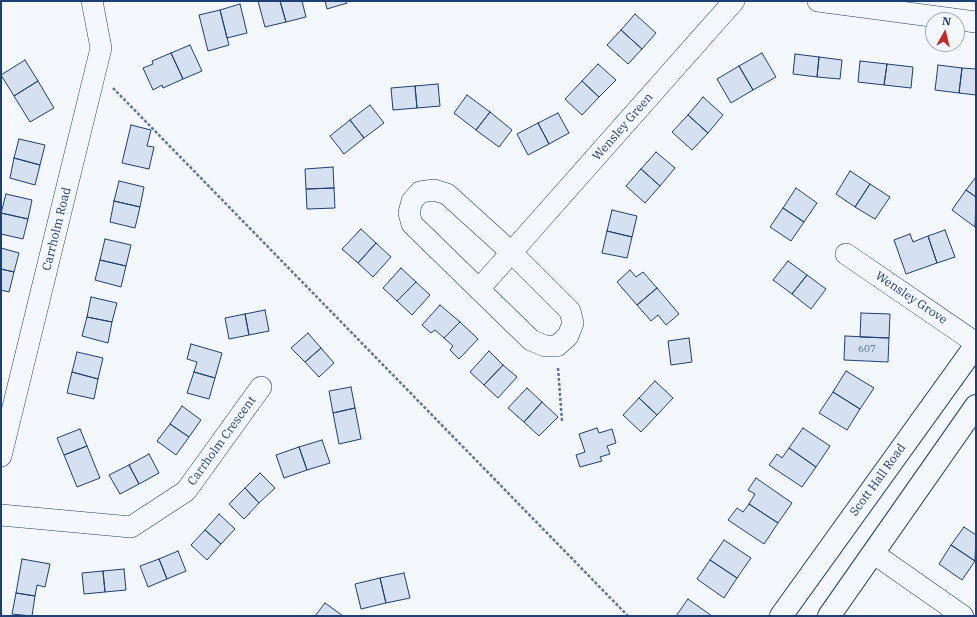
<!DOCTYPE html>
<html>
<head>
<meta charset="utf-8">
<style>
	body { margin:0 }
	#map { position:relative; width:977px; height:617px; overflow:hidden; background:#f4f7fb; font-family:"IBM Plex Serif",serif }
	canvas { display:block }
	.frame { position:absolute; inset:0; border:2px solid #1d3f73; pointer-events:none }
	.north { position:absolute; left:925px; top:12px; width:40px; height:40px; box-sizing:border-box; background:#f4f7fb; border:1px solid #9eadc5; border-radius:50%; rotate:8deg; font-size:11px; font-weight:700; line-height:16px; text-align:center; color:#1d3f73 }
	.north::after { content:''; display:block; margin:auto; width:14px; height:18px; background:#c62828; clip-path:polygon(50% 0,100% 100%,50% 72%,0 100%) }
</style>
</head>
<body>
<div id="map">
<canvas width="977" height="617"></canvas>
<div class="frame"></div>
<div class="north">N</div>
</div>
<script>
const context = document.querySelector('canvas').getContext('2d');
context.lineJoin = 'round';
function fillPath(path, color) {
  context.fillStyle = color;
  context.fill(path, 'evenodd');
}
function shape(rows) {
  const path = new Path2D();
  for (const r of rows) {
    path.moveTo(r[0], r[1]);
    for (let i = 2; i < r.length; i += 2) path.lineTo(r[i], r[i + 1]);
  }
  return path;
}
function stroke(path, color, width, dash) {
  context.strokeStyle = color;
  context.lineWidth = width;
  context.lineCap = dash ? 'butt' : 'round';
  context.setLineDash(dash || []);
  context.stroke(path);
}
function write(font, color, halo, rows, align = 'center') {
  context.font = font + ' "IBM Plex Serif",serif';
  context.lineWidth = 3;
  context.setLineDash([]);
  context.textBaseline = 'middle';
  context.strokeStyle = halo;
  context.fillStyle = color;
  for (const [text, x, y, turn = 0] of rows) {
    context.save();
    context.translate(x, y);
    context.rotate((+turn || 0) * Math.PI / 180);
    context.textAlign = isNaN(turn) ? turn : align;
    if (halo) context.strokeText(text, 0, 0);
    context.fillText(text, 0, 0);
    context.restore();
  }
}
const building = shape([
	[258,1,280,1,286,22,265,27,258,1],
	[280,1,302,1,306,17,286,22,280,1],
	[325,1,346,1,347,3,327,9,325,1],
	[240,4,247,33,227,38,220,10,240,4],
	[220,10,229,45,208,51,199,15,220,10],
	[635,14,656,33,642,49,621,30,635,14],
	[621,30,642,49,628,64,607,45,621,30],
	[190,45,202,71,183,79,171,53,190,45],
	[171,53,183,79,163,88,162,85,153,90,143,68,153,64,152,61,171,53],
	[762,53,776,77,753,90,739,66,762,53],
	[795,54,819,57,817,77,793,74,795,54],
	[819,57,842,60,840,79,817,77,819,57],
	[25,60,38,81,14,96,1,75,25,60],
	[860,61,887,64,884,85,858,82,860,61],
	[598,64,616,80,599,97,582,81,598,64],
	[887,64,913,67,911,88,884,85,887,64],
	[938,65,962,68,959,93,935,90,938,65],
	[739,66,753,90,731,103,717,79,739,66],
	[962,68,976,69,976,95,959,93,962,68],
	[38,81,54,108,30,122,14,96,38,81],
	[582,81,599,97,582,115,565,99,582,81],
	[438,84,440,106,417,108,415,86,438,84],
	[415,86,417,108,393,110,391,88,415,86],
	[467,95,490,112,476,130,454,113,467,95],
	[703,97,723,115,708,133,688,115,703,97],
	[370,105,384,123,364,138,350,120,370,105],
	[490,112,512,130,499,147,476,130,490,112],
	[558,113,569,133,549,144,538,123,558,113],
	[688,115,708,133,692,150,672,132,688,115],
	[350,120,364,138,344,154,330,136,350,120],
	[538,123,549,144,528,155,517,134,538,123],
	[131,125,151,130,147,146,154,147,149,169,122,163,131,125],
	[19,139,45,145,40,165,14,158,19,139],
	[656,152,675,168,660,186,641,169,656,152],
	[14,158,40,165,35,185,10,178,14,158],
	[333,167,334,188,306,189,305,169,333,167],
	[641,169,660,186,645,203,626,186,641,169],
	[850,171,870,184,855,207,836,194,850,171],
	[976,177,976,197,966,190,976,177],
	[119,181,144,187,140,207,114,201,119,181],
	[870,184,890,197,875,219,855,207,870,184],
	[334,188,335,208,307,209,306,189,334,188],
	[796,188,817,203,804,222,783,208,796,188],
	[966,190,976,197,975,227,952,210,966,190],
	[6,194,32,200,28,219,1,213,6,194],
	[114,201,140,207,135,228,110,222,114,201],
	[783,208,804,222,791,241,770,227,783,208],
	[612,210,637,216,632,237,607,231,612,210],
	[1,213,28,219,23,239,1,234,1,213],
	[361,229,376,243,358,263,342,249,361,229],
	[945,230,955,257,937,263,928,236,945,230],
	[607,231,632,237,627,258,602,253,607,231],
	[910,234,913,242,928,236,937,263,906,274,894,240,910,234],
	[105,239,131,245,126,266,100,260,105,239],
	[376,243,391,257,373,277,358,263,376,243],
	[1,248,19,253,14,272,1,269,1,248],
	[100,260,126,266,121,287,95,280,100,260],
	[788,261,807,275,792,294,773,280,788,261],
	[401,268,416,282,397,301,383,288,401,268],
	[1,269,14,272,9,292,1,290,1,269],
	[630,270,636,277,643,272,657,288,637,305,617,282,630,270],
	[807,275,826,289,811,309,792,294,807,275],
	[416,282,430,295,412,315,397,301,416,282],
	[657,288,679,314,666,325,658,315,651,321,637,305,657,288],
	[91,297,117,303,112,322,87,317,91,297],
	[440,305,460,322,444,338,435,330,431,333,422,325,440,305],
	[265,310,269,331,249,335,245,314,265,310],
	[861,313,890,314,889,338,860,337,861,313],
	[245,314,249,335,229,339,225,318,245,314],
	[87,317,112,322,108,343,82,336,87,317],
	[460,322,478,339,459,359,450,350,453,346,444,338,460,322],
	[308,333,321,348,305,362,291,348,308,333],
	[845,336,889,338,888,362,844,360,845,336],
	[689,338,692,362,671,365,668,341,689,338],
	[191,344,222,353,215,378,194,372,197,362,187,359,191,344],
	[321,348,334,363,319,377,305,362,321,348],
	[489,351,503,365,484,385,470,372,489,351],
	[77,352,103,358,98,379,72,372,77,352],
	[503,365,517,377,498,398,484,385,503,365],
	[846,371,874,388,860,409,833,392,846,371],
	[72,372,98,379,94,399,67,393,72,372],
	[194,372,215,378,209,399,187,393,194,372],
	[655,381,673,398,657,415,639,398,655,381],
	[351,387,355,408,333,413,329,391,351,387],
	[527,388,542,402,524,422,508,408,527,388],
	[833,392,860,409,847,430,819,413,833,392],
	[639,398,657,415,641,432,623,415,639,398],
	[542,402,558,417,539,436,524,422,542,402],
	[182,406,201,420,189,437,170,424,182,406],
	[355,408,361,439,339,444,333,413,355,408],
	[170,424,189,437,176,455,157,441,170,424],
	[597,428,599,433,612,429,616,443,607,446,610,454,600,457,602,461,580,467,576,455,585,452,579,434,597,428],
	[803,428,830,446,816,467,789,448,803,428],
	[80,429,87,446,64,455,57,438,80,429],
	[322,440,330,463,307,470,299,447,322,440],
	[87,446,100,478,77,487,64,455,87,446],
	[299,447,307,470,284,478,276,455,299,447],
	[789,448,816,467,802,487,769,465,777,454,782,458,789,448],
	[149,454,159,473,139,484,129,465,149,454],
	[129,465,139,484,120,494,109,475,129,465],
	[260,473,275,488,259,503,245,488,260,473],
	[756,478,792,503,778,523,749,504,755,494,748,490,756,478],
	[245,488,259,503,244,519,229,504,245,488],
	[749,504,778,523,764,544,728,520,737,508,743,512,749,504],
	[219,514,235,529,221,544,205,530,219,514],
	[964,527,976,535,975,561,951,545,964,527],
	[205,530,221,544,207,560,191,545,205,530],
	[724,540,751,558,737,578,710,560,724,540],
	[951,545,975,561,962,580,939,564,951,545],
	[178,551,186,571,167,579,159,559,178,551],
	[22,559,50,564,45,587,37,585,35,596,16,593,22,559],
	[159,559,167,579,148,587,140,566,159,559],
	[710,560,737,578,724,598,697,579,710,560],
	[124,569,126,590,105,592,103,571,124,569],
	[103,571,105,592,84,594,82,573,103,571],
	[404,573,410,598,386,603,380,578,404,573],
	[380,578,386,603,361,609,355,584,380,578],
	[16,593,35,596,32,616,12,614,16,593],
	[688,599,712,616,676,616,688,599],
	[325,603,343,616,315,616,325,603]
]);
fillPath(building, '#d5e0f0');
stroke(building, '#1d3f73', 1);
const street = shape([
	[818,1,976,22],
	[434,190,447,194,512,253,570,311,573,323,568,336,557,346,545,346,531,340,412,224,409,213,412,201,420,192,434,190],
	[846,254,976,343],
	[479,289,734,1],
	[1,456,101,48,92,1],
	[1,515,131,527,186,491,261,387],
	[873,553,963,616]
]);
const highway = shape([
	[781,616,976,345],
	[829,616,976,406]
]);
stroke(street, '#1d3f73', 22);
stroke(highway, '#1d3f73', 24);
stroke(shape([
	[113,88,628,616],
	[558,368,562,421]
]), '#5e769c', 2.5, [3, 2]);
stroke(street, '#f4f7fb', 21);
stroke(highway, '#f4f7fb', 22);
write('10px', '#4b6792', null, [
	["607",867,349]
]);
write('12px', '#1d3f73', '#f4f7fb', [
	["Wensley Green",623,127,-49],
	["Carrholm Road",57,229,-76],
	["Wensley Grove",911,298,34],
	["Carrholm Crescent",222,441,-54],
	["Scott Hall Road",878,480,-54]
]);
</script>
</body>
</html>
